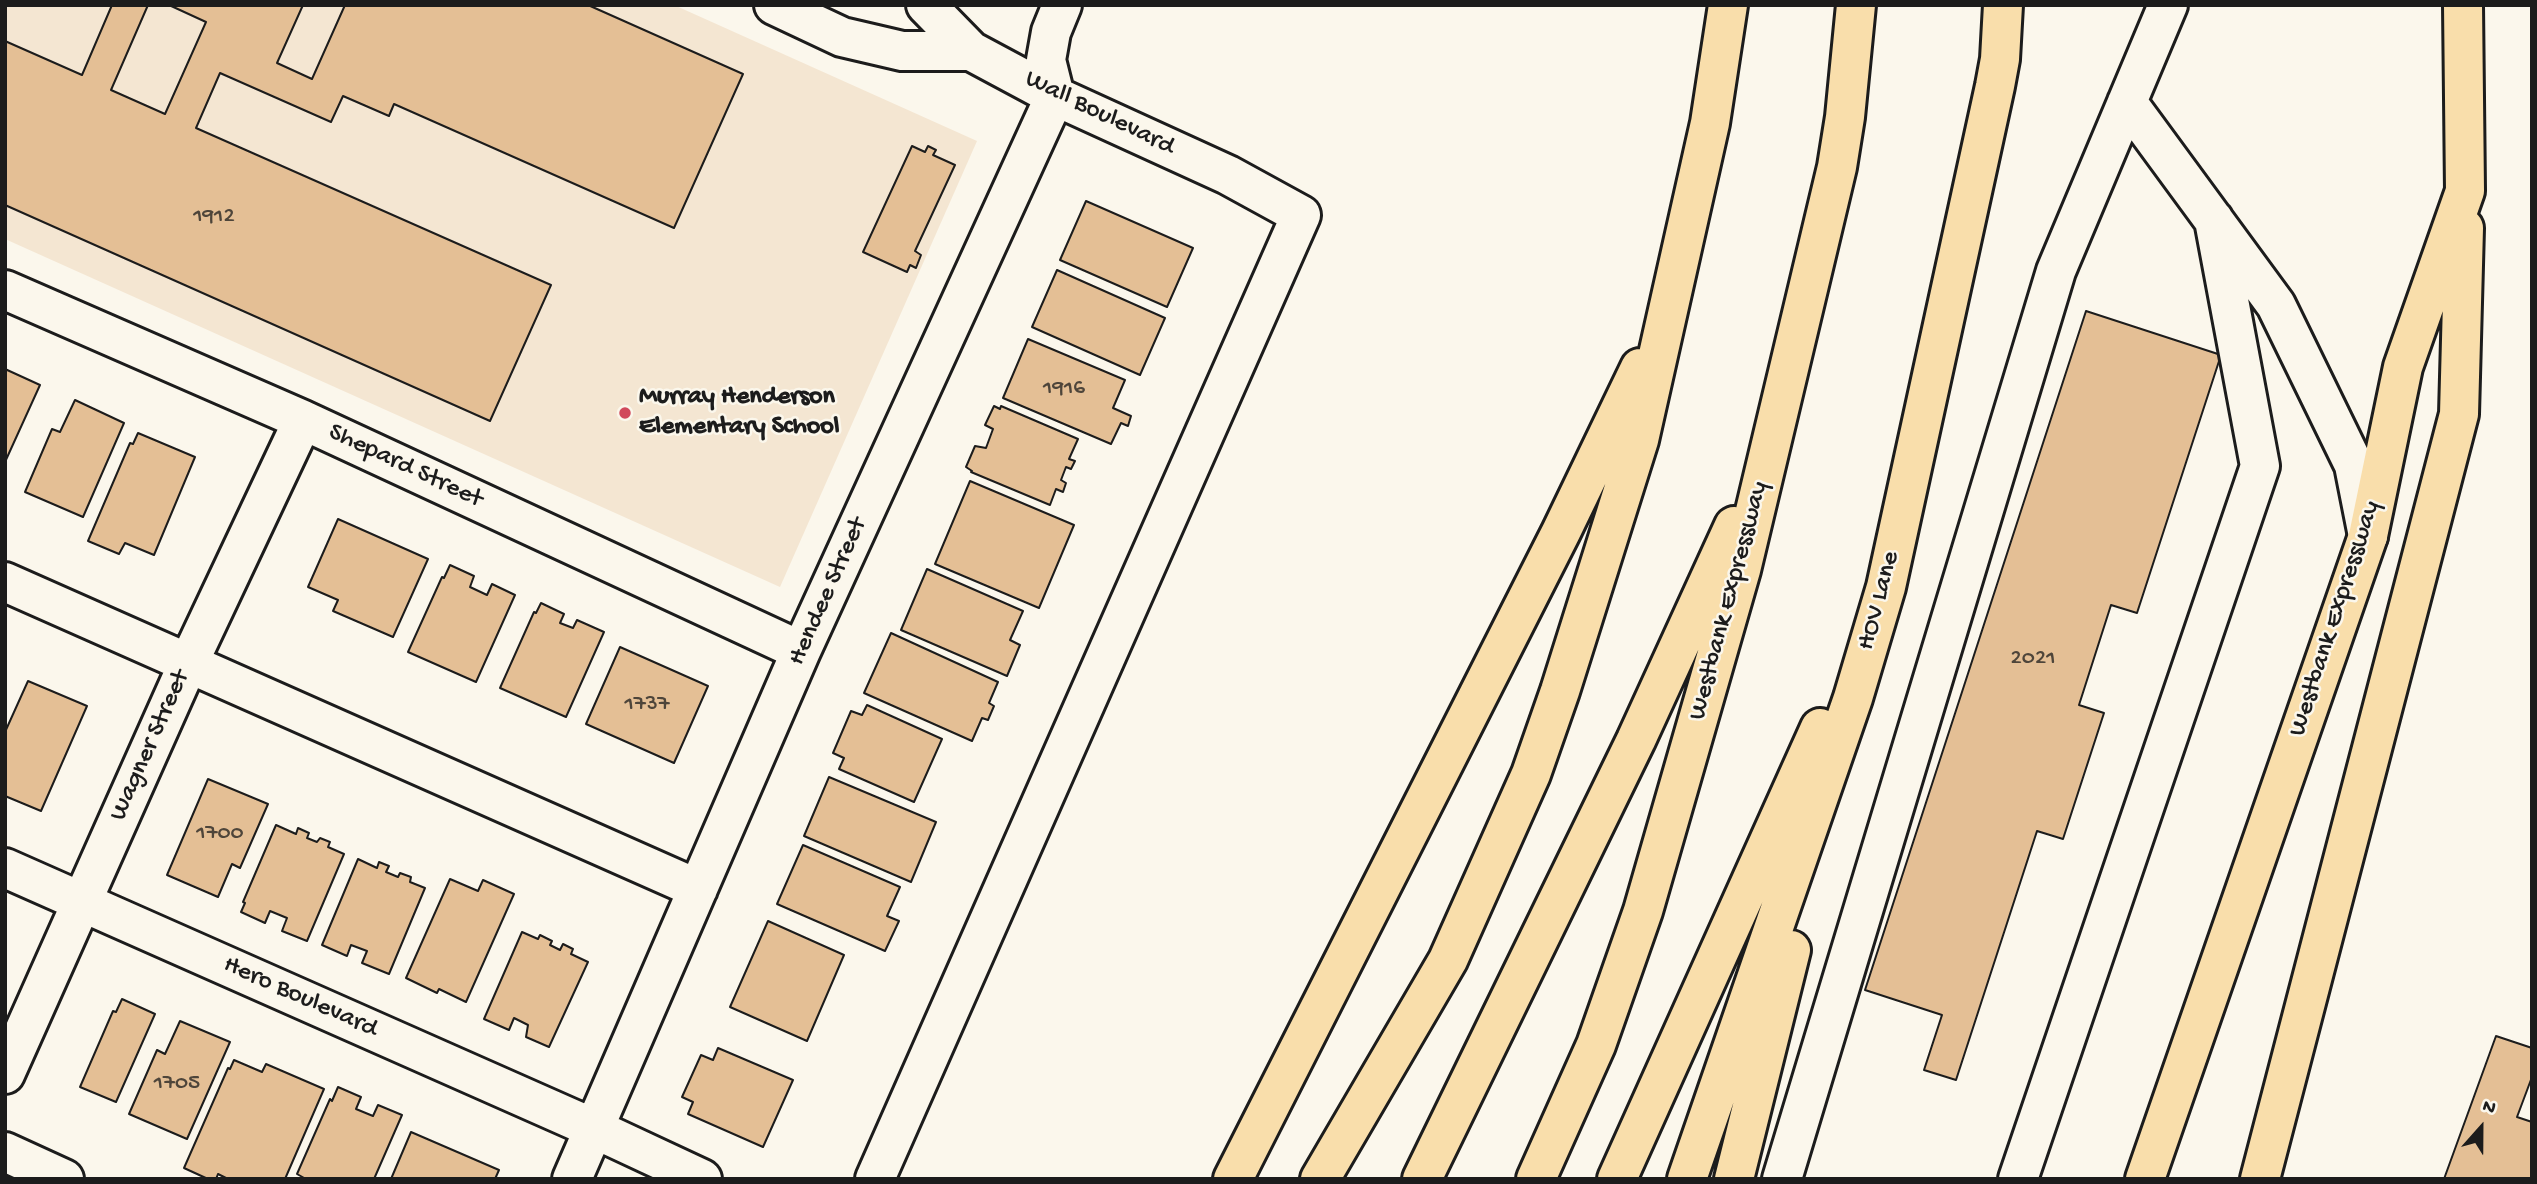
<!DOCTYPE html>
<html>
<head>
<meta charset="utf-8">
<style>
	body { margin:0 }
	#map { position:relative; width:2537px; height:1184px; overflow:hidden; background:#fbf7ec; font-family:"Gochi Hand",sans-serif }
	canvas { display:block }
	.frame { position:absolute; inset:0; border:7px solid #1c1c1c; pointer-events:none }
	.north { position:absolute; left:2446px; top:1093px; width:70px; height:70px; -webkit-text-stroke:5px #fbf7ec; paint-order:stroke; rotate:21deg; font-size:19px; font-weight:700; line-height:28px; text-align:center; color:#1c1c1c }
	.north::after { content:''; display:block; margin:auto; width:24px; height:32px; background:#1c1c1c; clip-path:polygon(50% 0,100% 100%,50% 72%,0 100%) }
</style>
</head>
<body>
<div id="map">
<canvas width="2537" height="1184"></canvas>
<div class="frame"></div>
<div class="north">N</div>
</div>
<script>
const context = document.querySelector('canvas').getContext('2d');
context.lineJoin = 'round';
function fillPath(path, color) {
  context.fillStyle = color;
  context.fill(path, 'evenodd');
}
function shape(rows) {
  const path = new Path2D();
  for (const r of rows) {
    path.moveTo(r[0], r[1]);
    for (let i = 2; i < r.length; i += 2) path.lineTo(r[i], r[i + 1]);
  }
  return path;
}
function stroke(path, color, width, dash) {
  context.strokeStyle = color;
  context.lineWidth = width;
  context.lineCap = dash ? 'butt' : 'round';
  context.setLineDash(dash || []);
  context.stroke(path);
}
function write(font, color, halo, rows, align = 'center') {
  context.font = font + ' "Gochi Hand",sans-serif';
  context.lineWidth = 5;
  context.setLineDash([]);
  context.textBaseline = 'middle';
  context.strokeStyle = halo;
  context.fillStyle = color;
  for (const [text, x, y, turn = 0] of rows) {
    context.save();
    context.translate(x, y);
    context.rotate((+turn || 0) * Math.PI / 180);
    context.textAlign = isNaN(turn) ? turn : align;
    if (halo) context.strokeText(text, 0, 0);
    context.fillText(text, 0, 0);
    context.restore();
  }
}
fillPath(shape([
	[5,5,674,5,977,141,780,587,5,239]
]), '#f4e6d2');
const building = shape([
	[112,5,148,5,111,90,165,114,206,22,169,5,303,5,277,63,312,79,345,5,588,5,743,74,674,228,394,104,389,116,343,96,331,122,220,73,196,128,551,285,490,421,5,205,5,41,82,75,112,5],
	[912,146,925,152,928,146,936,150,933,155,955,165,915,251,921,255,916,268,910,265,907,272,863,252,912,146],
	[1086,201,1193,248,1167,307,1060,260,1086,201],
	[1057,270,1165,318,1140,375,1032,327,1057,270],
	[2086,311,2221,355,2137,613,2111,605,2079,705,2104,713,2063,839,2037,831,1956,1080,1924,1070,1942,1015,1865,990,2086,311],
	[1028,339,1125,380,1113,408,1131,416,1128,426,1121,423,1111,444,1003,398,1028,339],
	[5,369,40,385,5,462,5,369],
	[75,400,124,423,83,517,25,492,52,429,60,432,75,400],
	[994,406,1000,409,1001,406,1078,439,1069,459,1075,461,1071,469,1066,467,1061,480,1066,483,1063,492,1056,489,1050,505,971,472,972,471,966,467,975,446,986,448,993,429,985,425,994,406],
	[138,433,195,457,154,555,125,543,119,554,88,541,130,443,133,444,138,433],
	[970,481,1074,525,1039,608,935,564,970,481],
	[338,519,428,559,393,637,333,611,338,600,308,587,338,519],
	[450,565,474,576,470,587,487,595,492,584,515,595,476,682,408,652,442,577,444,578,450,565],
	[927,569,1023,611,1010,640,1020,645,1007,676,901,630,927,569],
	[541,603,564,614,560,623,573,628,577,620,604,632,566,717,500,688,534,612,536,613,541,603],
	[891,633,998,682,989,703,994,706,988,720,982,718,972,741,864,693,891,633],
	[620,647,708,686,674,763,586,724,620,647],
	[28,681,87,706,41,811,5,796,5,732,28,681],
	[867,705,942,739,914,802,839,769,844,758,833,753,851,711,862,715,867,705],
	[829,777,936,822,911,882,804,836,829,777],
	[208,779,268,804,240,868,232,864,218,897,167,875,208,779],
	[276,825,296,834,298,828,309,833,307,838,317,842,320,838,330,842,328,847,344,854,307,941,282,931,287,918,270,911,265,923,241,912,245,903,243,902,276,825],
	[803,845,900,887,887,916,899,921,885,951,777,904,803,845],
	[358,859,377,868,379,862,389,866,386,872,398,877,400,873,411,877,410,882,425,888,389,974,362,963,367,951,351,945,347,956,322,945,358,859],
	[450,879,478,891,483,880,514,894,466,1002,439,989,437,993,406,978,450,879],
	[768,921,844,955,807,1041,730,1007,768,921],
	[522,932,538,939,540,935,552,941,550,945,560,950,563,944,573,949,571,954,588,962,549,1047,526,1037,528,1025,514,1018,509,1030,484,1019,522,932],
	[122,999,155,1014,116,1102,80,1087,113,1011,116,1012,122,999],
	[180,1021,230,1042,187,1139,129,1114,157,1050,165,1054,180,1021],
	[2496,1036,2532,1048,2532,1077,2517,1117,2532,1122,2532,1179,2444,1179,2496,1036],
	[718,1048,793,1080,763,1147,688,1114,693,1102,682,1097,701,1055,713,1060,718,1048],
	[234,1060,262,1072,266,1064,324,1089,285,1179,228,1179,218,1174,216,1179,208,1179,184,1168,228,1068,230,1069,234,1060],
	[338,1087,361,1097,356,1109,373,1116,378,1105,402,1115,374,1179,306,1179,297,1174,330,1099,332,1101,338,1087],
	[411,1132,499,1170,495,1179,391,1179,411,1132]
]);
fillPath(building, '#e4bf95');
stroke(building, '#1c1c1c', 2);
const minor = shape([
	[774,5,842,37,902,51,971,51],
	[2127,102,2276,305,2354,465,2368,536],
	[5,290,303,420,801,651],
	[5,582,698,889],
	[5,868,595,1129,702,1179],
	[5,1074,188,664,303,420],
	[5,1152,64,1179],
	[572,1179,801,651,1055,96,1046,60,1051,32,1062,5],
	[875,1179,1301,215,1228,175,1055,96,971,51,926,5],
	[1782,1179,2056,271,2168,5],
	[2018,1179,2260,466,2214,220]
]);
const highway = shape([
	[1233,1179,1561,532,1640,368],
	[1320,1179,1448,960,1531,774,1560,691,1639,440,1710,123,1728,5],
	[1422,1179,1636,740,1734,526],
	[1536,1179,1596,1045,1643,911,1741,570,1837,167,1845,117,1856,5],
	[1617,1179,1820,728],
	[1687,1179,1853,698,1886,587,1995,86,2000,59,2003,5],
	[1734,1179,1791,950],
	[2145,1179,2368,536,2403,367,2465,191,2463,5],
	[2260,1179,2459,414,2464,228]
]);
stroke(minor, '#1c1c1c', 44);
stroke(highway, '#1c1c1c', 44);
stroke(minor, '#fbf7ec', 38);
stroke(highway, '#f9deab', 38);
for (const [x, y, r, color] of [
	[625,413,7,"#d1495b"]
]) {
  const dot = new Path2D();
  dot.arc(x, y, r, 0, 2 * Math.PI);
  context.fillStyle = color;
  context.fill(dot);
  stroke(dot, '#fbf7ec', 2.5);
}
write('23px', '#4e453a', null, [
	["1912",214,217],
	["1916",1064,389],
	["2021",2033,659],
	["1737",647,705],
	["1700",220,834],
	["1705",177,1084]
]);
write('26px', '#1c1c1c', '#fbf7ec', [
	["Wall Boulevard",1099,114,26],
	["Shepard Street",405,467,25],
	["Hendee Street",829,592,-66],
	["Westbank Expressway",1730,601,-75],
	["HOV Lane",1880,601,-75],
	["Westbank Expressway",2336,619,-72],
	["Wagner Street",151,746,-66],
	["Hero Boulevard",300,998,24]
]);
write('bold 26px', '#1c1c1c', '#fbf7ec', [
	["Murray Henderson",639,398],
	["Elementary School",639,428]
], 'left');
</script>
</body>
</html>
